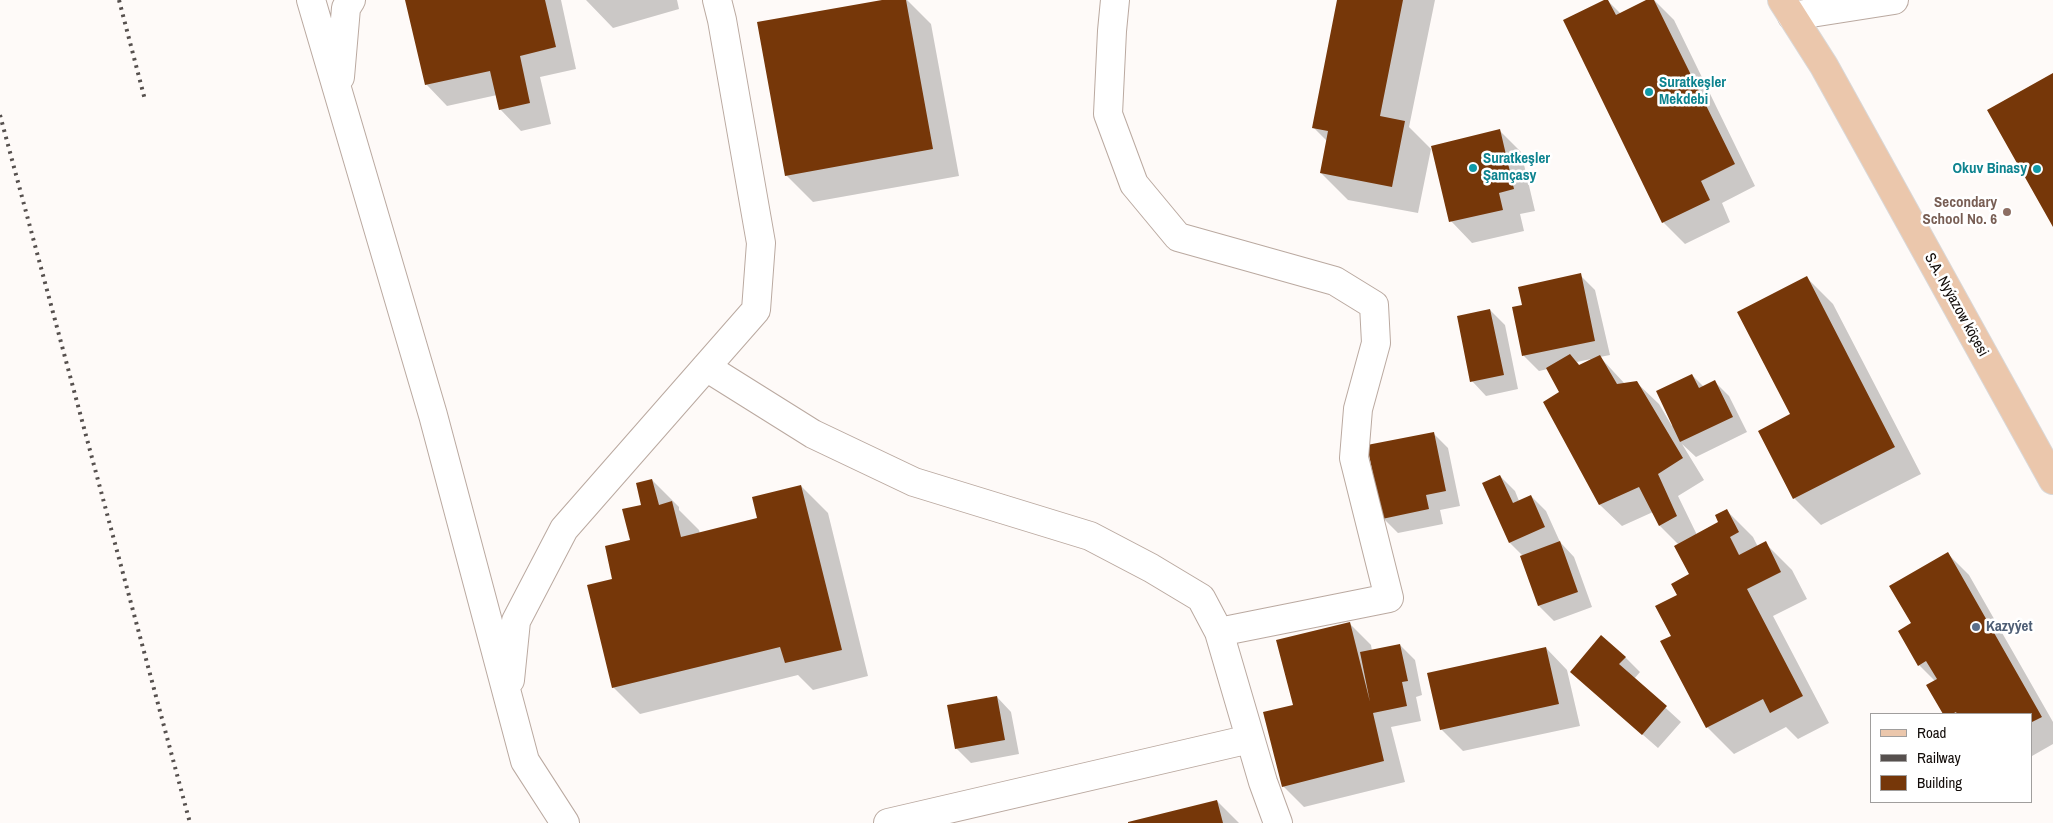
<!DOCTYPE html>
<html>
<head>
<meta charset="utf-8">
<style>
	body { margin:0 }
	#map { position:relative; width:2053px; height:823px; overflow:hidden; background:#fefaf8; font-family:"Archivo Narrow",sans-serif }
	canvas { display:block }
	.legend { position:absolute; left:1870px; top:713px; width:162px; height:90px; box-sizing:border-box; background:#fff; border:1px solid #a09e9d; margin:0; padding:6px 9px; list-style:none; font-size:15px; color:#120c09 }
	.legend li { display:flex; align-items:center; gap:10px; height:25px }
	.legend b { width:25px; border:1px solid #a09e9d }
</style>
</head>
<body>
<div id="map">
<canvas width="2053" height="823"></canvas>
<ul class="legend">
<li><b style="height:6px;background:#ebc7ac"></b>Road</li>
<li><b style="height:6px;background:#56504e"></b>Railway</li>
<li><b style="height:14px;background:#763709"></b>Building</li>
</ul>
</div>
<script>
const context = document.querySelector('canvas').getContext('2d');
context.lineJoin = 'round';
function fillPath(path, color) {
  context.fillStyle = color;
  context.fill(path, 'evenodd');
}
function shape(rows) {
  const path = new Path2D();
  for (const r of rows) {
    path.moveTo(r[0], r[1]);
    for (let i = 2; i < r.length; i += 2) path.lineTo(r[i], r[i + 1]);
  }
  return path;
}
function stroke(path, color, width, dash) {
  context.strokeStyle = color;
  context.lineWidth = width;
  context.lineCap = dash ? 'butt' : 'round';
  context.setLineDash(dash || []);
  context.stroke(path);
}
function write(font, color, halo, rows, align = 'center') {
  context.font = font + ' "Archivo Narrow",sans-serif';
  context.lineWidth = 5;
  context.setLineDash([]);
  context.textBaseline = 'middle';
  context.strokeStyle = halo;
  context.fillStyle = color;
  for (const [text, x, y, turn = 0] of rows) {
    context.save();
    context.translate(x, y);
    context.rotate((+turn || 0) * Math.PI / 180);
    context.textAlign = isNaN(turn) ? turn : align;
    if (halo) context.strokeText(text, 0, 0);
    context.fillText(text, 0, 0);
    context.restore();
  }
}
fillPath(shape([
	[407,0,561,0,576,69,540,77,551,124,521,131,500,109,497,95,447,106,426,84],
	[586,0,677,0,679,9,613,28],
	[889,0,907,0,931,24,959,176,813,202,786,175],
	[1339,0,1435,0,1409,127,1431,149,1418,213,1348,200,1321,173,1327,141,1314,128],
	[1607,0,1621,14,1649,0,1654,0,1674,20,1755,186,1722,203,1730,222,1685,244,1663,222],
	[1500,131,1521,152,1535,211,1520,214,1524,231,1472,243,1451,221],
	[1580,275,1595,290,1610,355,1600,357,1625,384,1637,383,1659,404,1672,426,1692,375,1704,387,1714,381,1729,396,1747,432,1696,457,1682,444,1704,480,1678,496,1697,535,1720,523,1726,510,1753,537,1758,547,1765,543,1792,570,1807,599,1773,616,1829,723,1798,739,1786,727,1734,754,1707,727,1662,642,1672,636,1678,595,1691,575,1678,544,1660,526,1653,512,1622,526,1600,505,1545,403,1560,393,1548,369,1539,371,1524,356,1523,306],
	[1591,359,1580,366,1577,362],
	[1806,277,1833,304,1921,474,1821,525,1794,498,1791,415],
	[1490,310,1505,325,1518,389,1486,396,1472,381],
	[1433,433,1448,448,1460,506,1440,510,1443,524,1398,533,1383,518],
	[1500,476,1515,491,1519,501,1531,496,1546,511,1560,542,1574,557,1592,607,1554,621,1539,606,1521,556,1523,556,1510,543],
	[652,480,679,507,679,510,699,530,700,534,759,519,801,486,828,513,868,676,813,690,798,675,640,714,613,687,614,580,631,540],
	[1948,554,1969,575,2053,722,2053,744,2032,756,2032,714,1945,714,1928,686,1935,681,1919,665,1912,624],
	[1349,623,1371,645,1372,651,1400,645,1415,660,1422,695,1416,697,1421,721,1391,727,1405,782,1304,807,1283,786,1294,706],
	[1546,648,1567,670,1580,726,1463,751,1441,729],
	[1625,657,1640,672,1634,679,1681,722,1658,748,1571,672],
	[997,697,1011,712,1019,754,971,763,956,748],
	[1217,801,1239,823,1130,823]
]), '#0003');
fillPath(shape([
	[405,0,545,0,556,47,520,56,530,103,499,110,490,71,425,85],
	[882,0,906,0,933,149,785,176,757,22],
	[1337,0,1403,0,1380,116,1405,121,1392,187,1320,173,1328,131,1312,128],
	[1604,0,1608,0,1616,15,1646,0,1654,0,1735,164,1701,181,1710,200,1662,223,1563,20],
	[2053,73,2053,227,1987,110],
	[1500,129,1514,189,1499,193,1503,210,1449,222,1431,146],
	[1581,273,1595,341,1522,356,1512,307,1522,305,1518,287],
	[1807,276,1895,447,1793,499,1758,431,1790,414,1737,312],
	[1490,309,1504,375,1470,382,1457,316],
	[1570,354,1579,365,1600,355,1617,384,1637,381,1683,458,1658,474,1677,516,1659,526,1639,487,1599,505,1543,402,1559,392,1546,368],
	[1692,374,1699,388,1715,380,1733,417,1680,442,1656,391],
	[1434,432,1446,491,1426,495,1429,509,1382,519,1367,445],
	[1500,475,1513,503,1531,495,1545,527,1509,543,1482,483],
	[652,479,659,505,672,501,681,537,757,518,752,497,801,485,842,650,785,663,780,647,612,688,587,585,612,579,605,546,630,540,622,509,641,505,636,483],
	[1727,509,1739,532,1730,537,1739,555,1766,541,1781,572,1747,589,1803,696,1770,713,1763,699,1706,728,1660,641,1671,636,1655,606,1677,595,1671,584,1689,574,1674,546,1718,522,1715,515],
	[1560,541,1578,592,1538,606,1520,556],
	[1948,552,2042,717,2032,722,2032,714,1957,714,1956,712,1952,714,1943,714,1926,685,1937,679,1926,661,1918,666,1898,631,1911,623,1889,586],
	[1350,622,1370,702,1360,652,1400,644,1408,681,1402,682,1407,706,1373,713,1384,761,1282,787,1263,712,1293,705,1276,640],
	[1601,635,1626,657,1619,664,1667,706,1642,735,1570,672],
	[1546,647,1559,704,1440,730,1427,673],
	[997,696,1005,740,955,749,947,705],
	[1217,800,1223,823,1128,823,1128,822]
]), '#763709');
const minor = shape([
	[311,0,433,415,525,761,565,823],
	[1115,0,1112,31,1108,114,1134,184,1178,237,1335,281,1374,305,1376,343,1358,409,1354,458,1389,598,1219,632],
	[1792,16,1894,0],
	[340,77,346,8,351,0],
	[706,367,813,434,914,482,1090,536,1151,568,1201,598,1219,632,1263,782,1278,823],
	[510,680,516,621,564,529,756,310,761,243,722,20,717,0],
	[888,823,1250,739]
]);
const major = shape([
	[1782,0,1824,66,2053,480]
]);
stroke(minor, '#baa9a0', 30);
stroke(major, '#d9d8d8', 30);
stroke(minor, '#fff', 28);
stroke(major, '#ebc7ac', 28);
stroke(shape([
	[119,0,145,100],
	[0,115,190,823]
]), '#56504e', 4, [2.5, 5]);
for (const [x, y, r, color] of [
	[1649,92,5,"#0f9aa8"],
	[1473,168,5,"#0f9aa8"],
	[2037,169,5,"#0f9aa8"],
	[2007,212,5,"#8d6e63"],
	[1976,627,5,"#5c6f8a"]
]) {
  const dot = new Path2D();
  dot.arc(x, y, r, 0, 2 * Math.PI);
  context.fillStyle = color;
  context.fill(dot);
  stroke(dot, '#fff', 2);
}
write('bold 15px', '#0d838f', '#fff', [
	["Suratkeşler",1659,83],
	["Mekdebi",1659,100],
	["Suratkeşler",1483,159],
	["Şamçasy",1483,176],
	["Okuv Binasy",2027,169,"right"]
], 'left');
write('bold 15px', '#785e54', '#fff', [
	["Secondary",1997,203],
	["School No. 6",1997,220]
], 'right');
write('15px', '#120c09', '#fff', [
	["S.A. Nyýazow köçesi",1956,305,61]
]);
write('bold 15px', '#4e5e75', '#fff', [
	["Kazyýet",1986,627]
], 'left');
</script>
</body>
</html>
